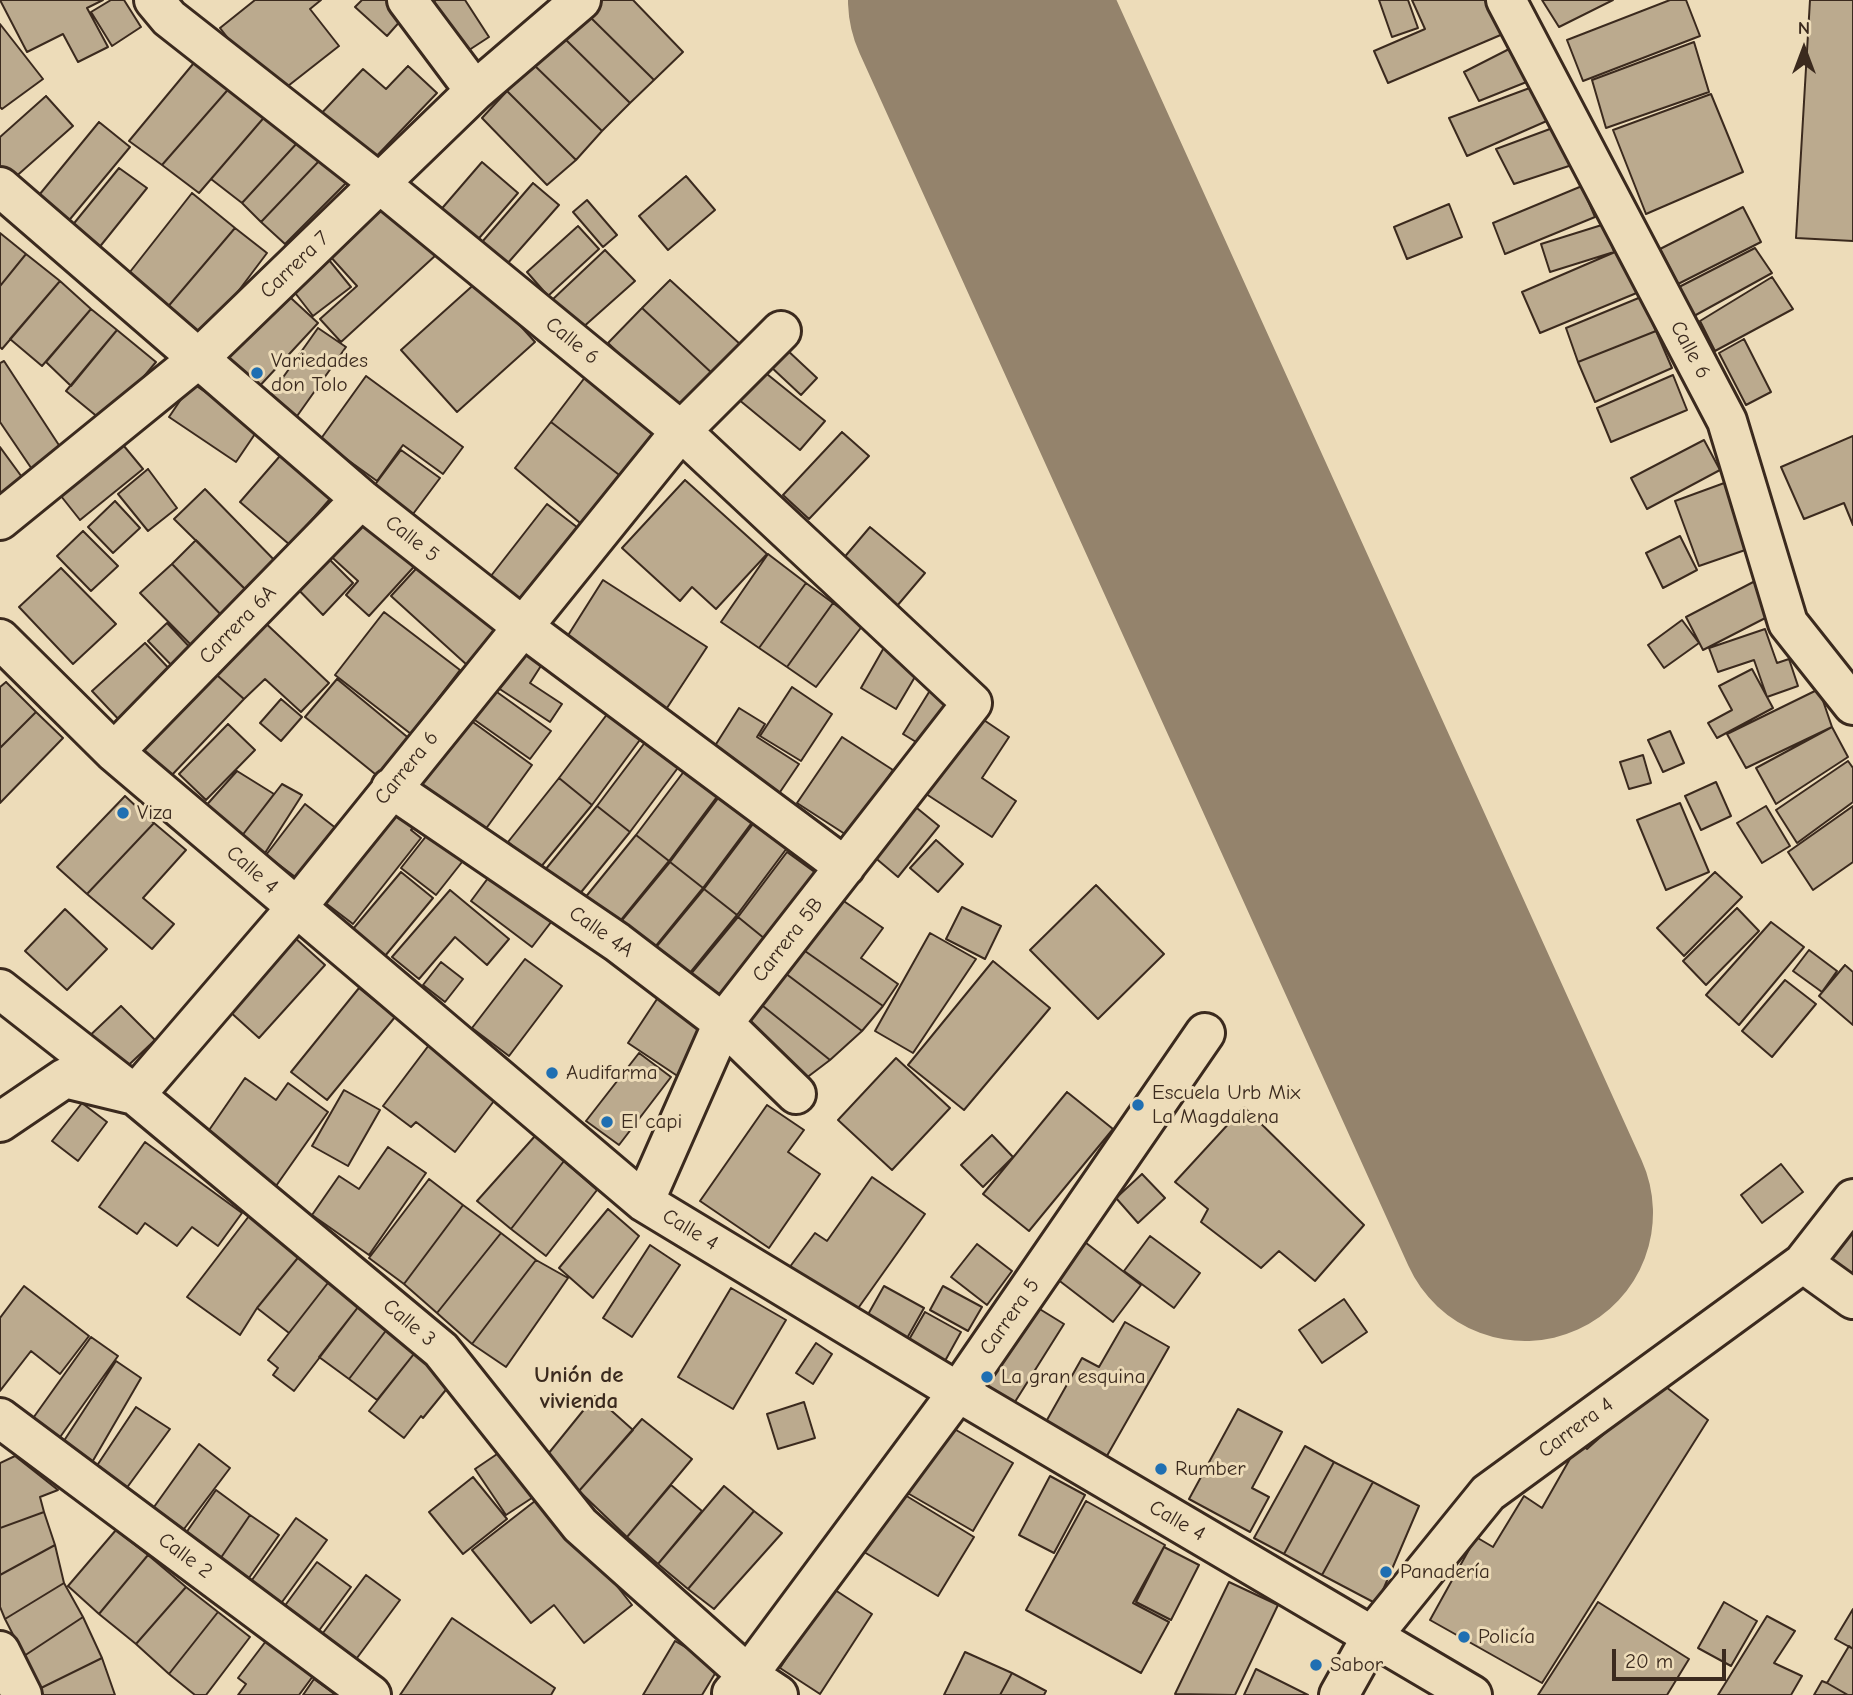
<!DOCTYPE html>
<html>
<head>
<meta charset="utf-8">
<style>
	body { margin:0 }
	#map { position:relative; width:1853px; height:1695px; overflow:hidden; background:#eddcb9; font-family:"Comic Neue",sans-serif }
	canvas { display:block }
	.north { position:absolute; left:1769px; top:14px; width:70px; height:70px; -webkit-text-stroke:5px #eddcb9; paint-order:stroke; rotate:0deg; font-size:19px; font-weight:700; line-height:28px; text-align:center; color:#3b2a1e }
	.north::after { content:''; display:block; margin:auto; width:24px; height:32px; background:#3b2a1e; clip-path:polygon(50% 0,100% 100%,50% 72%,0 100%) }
	.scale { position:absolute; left:1612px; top:1649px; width:114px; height:32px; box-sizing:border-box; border:4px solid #3b2a1e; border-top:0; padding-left:9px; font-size:21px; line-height:24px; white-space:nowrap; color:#3b2a1e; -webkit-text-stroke:5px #eddcb9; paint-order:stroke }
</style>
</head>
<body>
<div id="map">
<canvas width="1853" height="1695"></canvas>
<div class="north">N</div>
<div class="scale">20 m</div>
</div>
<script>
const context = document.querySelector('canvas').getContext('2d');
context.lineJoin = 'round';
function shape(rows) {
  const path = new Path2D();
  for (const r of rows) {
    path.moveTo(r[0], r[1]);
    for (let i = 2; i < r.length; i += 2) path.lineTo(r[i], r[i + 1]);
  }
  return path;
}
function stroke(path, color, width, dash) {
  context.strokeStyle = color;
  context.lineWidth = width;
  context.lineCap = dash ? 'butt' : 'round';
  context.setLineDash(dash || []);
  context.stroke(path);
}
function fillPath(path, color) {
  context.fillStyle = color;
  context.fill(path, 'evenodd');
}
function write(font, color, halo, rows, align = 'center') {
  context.font = font + ' "Comic Neue",sans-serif';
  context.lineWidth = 6;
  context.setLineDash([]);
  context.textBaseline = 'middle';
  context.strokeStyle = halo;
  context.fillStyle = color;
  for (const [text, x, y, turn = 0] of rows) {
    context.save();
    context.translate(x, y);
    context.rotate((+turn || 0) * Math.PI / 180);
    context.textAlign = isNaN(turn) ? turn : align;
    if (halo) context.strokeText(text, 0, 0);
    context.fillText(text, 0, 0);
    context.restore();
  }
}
stroke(shape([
	[976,0,1525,1213]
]), '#94836c', 256);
const building = shape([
	[0,0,103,0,87,8,108,47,78,62,63,34,27,52,0,0],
	[111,0,124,0,141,27,112,46,91,12,111,0],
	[255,0,321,0,310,9,339,46,274,97,220,28,255,0],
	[362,0,398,0,410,10,387,36,355,7,362,0],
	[436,0,465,0,489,37,463,54,431,4,436,0],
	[600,0,633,0,683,52,654,80,586,13,600,0],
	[1379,0,1408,0,1418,28,1392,37,1379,0],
	[1412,0,1497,0,1510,31,1388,83,1374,51,1425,29,1412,0],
	[1542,0,1613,0,1559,27,1542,0],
	[1670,0,1686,0,1700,36,1583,81,1567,40,1670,0],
	[1810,0,1853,0,1853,241,1796,238,1810,0],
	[586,13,654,80,630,103,562,36,586,13],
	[0,24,43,79,2,109,0,107,0,24],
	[562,36,630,103,602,131,533,64,562,36],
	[1694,42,1709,92,1606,128,1592,80,1694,42],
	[1515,46,1529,81,1479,101,1464,72,1515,46],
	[198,58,232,85,162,165,129,141,198,58],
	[533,64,602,131,576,160,507,91,533,64],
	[408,66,437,93,368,165,317,118,363,69,386,89,408,66],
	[232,85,267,114,199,193,162,165,232,85],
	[1535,86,1549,120,1467,156,1449,118,1535,86],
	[507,91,576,160,547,185,482,118,507,91],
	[1711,94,1743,172,1646,214,1613,130,1711,94],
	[46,96,73,126,12,180,0,167,0,137,46,96],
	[267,114,298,142,242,203,211,179,267,114],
	[99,122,130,147,66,224,35,200,99,122],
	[1558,126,1575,164,1514,184,1496,149,1558,126],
	[298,142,320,160,261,222,242,203,298,142],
	[320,160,346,183,285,244,261,222,320,160],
	[482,162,518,193,474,244,438,213,482,162],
	[119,168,147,188,98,249,71,227,119,168],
	[686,176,715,210,668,250,639,216,686,176],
	[533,183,559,205,507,264,482,242,533,183],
	[1582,186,1595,217,1505,254,1493,223,1582,186],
	[192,193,235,228,166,309,126,277,192,193],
	[587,200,617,235,603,247,573,212,587,200],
	[387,202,436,255,341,342,320,319,357,286,329,255,387,202],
	[1449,204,1462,237,1407,259,1394,227,1449,204],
	[1743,207,1761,242,1678,284,1660,249,1743,207],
	[1605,224,1614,252,1550,272,1541,244,1605,224],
	[578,226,599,249,548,296,527,272,578,226],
	[235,228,267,253,203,338,166,309,235,228],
	[0,233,26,254,0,286,0,233],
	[1755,248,1772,273,1694,316,1679,287,1755,248],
	[1622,249,1639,292,1540,333,1522,292,1622,249],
	[605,250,635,281,581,329,552,300,605,250],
	[26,254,60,281,2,349,0,347,0,286,26,254],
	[329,260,351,287,313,316,292,289,329,260],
	[1772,277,1793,309,1715,351,1700,321,1772,277],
	[479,280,535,342,457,412,401,350,479,280],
	[670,280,741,345,714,375,642,308,670,280],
	[60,281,91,309,42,366,10,339,60,281],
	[279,287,318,323,255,391,216,356,279,287],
	[1641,297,1656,331,1578,362,1566,328,1641,297],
	[642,308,714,375,678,411,608,343,642,308],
	[91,309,117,330,71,386,46,362,91,309],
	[318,328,346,347,295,419,267,400,318,328],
	[117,330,156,362,105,423,66,391,117,330],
	[1656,331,1672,368,1595,402,1578,362,1656,331],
	[1744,339,1771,392,1746,405,1719,353,1744,339],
	[786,349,817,378,801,395,770,366,786,349],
	[4,361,68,459,40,481,0,422,0,363,4,361],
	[762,370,825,421,800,450,738,399,762,370],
	[1673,375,1687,410,1611,442,1597,408,1673,375],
	[366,376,463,447,443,474,403,445,377,481,320,440,366,376],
	[586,376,663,439,627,481,551,422,586,376],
	[192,383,259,428,236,462,169,417,192,383],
	[551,422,627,481,586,528,515,468,551,422],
	[842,432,869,456,809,519,783,495,842,432],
	[1853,436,1853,525,1844,503,1804,519,1781,467,1853,436],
	[119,440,143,469,80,520,57,491,119,440],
	[1704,440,1720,470,1647,509,1631,478,1704,440],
	[0,447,27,484,0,505,0,447],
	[286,449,336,492,290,545,240,502,286,449],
	[401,450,440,478,407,522,368,494,401,450],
	[148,469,177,508,148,531,118,494,148,469],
	[685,480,767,554,716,609,692,587,680,601,622,548,685,480],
	[1727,482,1751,548,1699,566,1675,501,1727,482],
	[205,489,281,567,251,595,174,519,205,489],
	[115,501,140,528,113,553,88,527,115,501],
	[547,504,582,531,522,608,487,581,547,504],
	[363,507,421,559,369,616,346,595,358,581,324,550,363,507],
	[870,527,925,573,897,606,842,560,870,527],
	[83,531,118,566,91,591,57,556,83,531],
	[1680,536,1697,570,1663,588,1646,553,1680,536],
	[196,540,251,595,226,620,172,564,196,540],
	[321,551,353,583,323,615,290,581,321,551],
	[768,554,806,583,759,648,721,622,768,554],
	[425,559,501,627,467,665,391,596,425,559],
	[172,564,226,620,198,652,140,593,172,564],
	[61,568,116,624,73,664,19,607,61,568],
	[1759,579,1777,612,1703,650,1686,617,1759,579],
	[603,580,707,647,663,714,560,648,603,580],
	[806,583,833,603,787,667,759,648,806,583],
	[833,603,863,625,816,687,787,667,833,603],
	[384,612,460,670,411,734,335,675,384,612],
	[259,617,329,683,301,712,265,679,244,699,210,669,259,617],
	[1682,620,1699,643,1664,668,1648,645,1682,620],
	[167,623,197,655,179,673,148,641,167,623],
	[1765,629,1777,663,1789,659,1798,686,1767,697,1754,660,1718,672,1709,648,1765,629],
	[517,639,546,658,530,683,562,704,550,722,489,682,517,639],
	[145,643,175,675,122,723,92,691,145,643],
	[886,644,922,665,896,709,861,688,886,644],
	[210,669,244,699,171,776,137,743,210,669],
	[1752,669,1773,708,1717,738,1708,723,1732,710,1719,686,1752,669],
	[337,679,411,740,380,778,305,717,337,679],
	[6,682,36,712,0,748,0,687,6,682],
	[483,682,551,731,530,759,462,711,483,682],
	[934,684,953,695,921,745,903,734,934,684],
	[792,687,832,714,801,761,760,736,792,687],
	[1819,689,1832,727,1746,768,1727,734,1819,689],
	[281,699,302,717,281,741,260,723,281,699],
	[739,708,765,724,757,737,799,764,778,795,711,752,739,708],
	[36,712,63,738,0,803,0,748,36,712],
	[459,712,532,765,485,830,411,776,459,712],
	[972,712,1009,737,982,778,1016,801,992,837,920,790,972,712],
	[608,713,642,737,592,805,559,778,608,713],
	[228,724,255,750,206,800,179,774,228,724],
	[1832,727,1848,757,1776,804,1756,768,1832,727],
	[1670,731,1684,763,1663,772,1648,740,1670,731],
	[842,737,893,770,848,836,797,803,842,737],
	[646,741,680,765,630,832,597,806,646,741],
	[1643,755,1651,783,1629,789,1620,762,1643,755],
	[1848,761,1853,768,1853,802,1797,843,1776,810,1848,761],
	[685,770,719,794,669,861,636,835,685,770],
	[237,771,274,794,241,837,203,809,237,771],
	[559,778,592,805,540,868,508,842,559,778],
	[1716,782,1731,816,1701,830,1685,796,1716,782],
	[282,784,302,795,265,853,241,837,282,784],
	[125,796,154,823,87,894,57,867,125,796],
	[719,797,753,821,703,888,670,862,719,797],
	[907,800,939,826,898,877,866,850,907,800],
	[395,803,419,821,411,830,421,838,353,924,319,898,395,803],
	[1680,803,1709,872,1666,890,1637,820,1680,803],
	[305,804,337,829,298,879,266,855,305,804],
	[597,806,630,832,578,896,545,870,597,806],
	[1766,806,1790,846,1762,863,1737,823,1766,806],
	[1853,806,1853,862,1813,890,1788,852,1853,806],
	[154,823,186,850,143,898,174,924,152,949,87,894,154,823],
	[753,824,787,848,737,915,704,889,753,824],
	[431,830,466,857,436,895,401,868,431,830],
	[636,835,669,861,617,925,584,899,636,835],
	[936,840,963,864,938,892,910,868,936,840],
	[787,852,820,876,770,943,738,917,787,852],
	[670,862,703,888,651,952,618,925,670,862],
	[494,870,555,917,532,947,471,901,494,870],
	[401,872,433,898,385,956,353,929,401,872],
	[1715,872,1742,897,1684,956,1657,928,1715,872],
	[1096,885,1164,954,1098,1019,1030,950,1096,885],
	[704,889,737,915,685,979,652,952,704,889],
	[450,890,509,939,487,965,455,937,419,979,392,957,450,890],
	[832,893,883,928,861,958,898,984,883,1006,795,944,832,893],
	[962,907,1001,926,985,959,946,939,962,907],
	[1737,908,1759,931,1706,985,1683,961,1737,908],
	[65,909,107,949,67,990,25,951,65,909],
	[738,917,770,943,718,1007,685,981,738,917],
	[1771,922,1804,947,1739,1025,1706,995,1771,922],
	[930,933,976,959,913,1053,875,1031,930,933],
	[294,937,325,965,259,1038,228,1010,294,937],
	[795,944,883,1006,862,1031,777,967,795,944],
	[1809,950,1837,971,1822,992,1793,971,1809,950],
	[525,959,562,986,509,1056,472,1028,525,959],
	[993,961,1050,1008,964,1110,908,1065,993,961],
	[441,962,463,979,445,1002,423,985,441,962],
	[1845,965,1853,972,1853,1025,1819,996,1845,965],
	[777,967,862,1031,830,1060,753,998,777,967],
	[1785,980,1816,1004,1772,1057,1742,1031,1785,980],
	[359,988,395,1017,327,1100,291,1072,359,988],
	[659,996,711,1031,679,1077,628,1043,659,996],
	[753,998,830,1060,797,1085,733,1021,753,998],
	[121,1006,155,1040,115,1078,82,1043,121,1006],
	[429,1045,497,1097,455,1152,416,1122,411,1127,383,1106,429,1045],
	[639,1053,671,1077,619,1145,586,1121,639,1053],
	[896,1058,950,1108,892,1170,838,1120,896,1058],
	[245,1078,276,1100,288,1083,328,1112,276,1186,205,1136,245,1078],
	[344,1090,380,1110,348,1166,312,1146,344,1090],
	[1067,1092,1113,1129,1029,1231,983,1194,1067,1092],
	[82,1103,107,1122,78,1161,52,1141,82,1103],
	[767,1105,804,1130,788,1152,820,1174,769,1248,700,1201,767,1105],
	[1244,1107,1364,1225,1315,1281,1279,1251,1261,1268,1201,1222,1208,1209,1175,1182,1244,1107],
	[992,1135,1013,1157,983,1187,961,1165,992,1135],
	[535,1136,564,1161,511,1229,477,1201,535,1136],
	[145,1142,242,1213,218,1246,192,1227,177,1246,145,1223,137,1234,99,1207,145,1142],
	[388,1147,426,1173,369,1255,312,1215,339,1176,359,1189,388,1147],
	[564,1161,597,1190,546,1256,511,1229,564,1161],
	[1781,1164,1803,1192,1762,1223,1741,1195,1781,1164],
	[1142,1174,1165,1198,1138,1223,1116,1198,1142,1174],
	[872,1177,925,1214,854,1314,789,1268,815,1233,827,1241,872,1177],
	[429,1179,463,1205,404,1284,369,1258,429,1179],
	[463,1205,501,1233,437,1313,404,1284,463,1205],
	[608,1209,639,1236,593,1298,559,1268,608,1209],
	[249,1216,301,1254,257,1308,240,1335,187,1297,249,1216],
	[1853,1226,1853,1281,1827,1263,1853,1226],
	[501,1233,536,1260,472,1344,437,1313,501,1233],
	[1077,1236,1141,1285,1113,1322,1048,1272,1077,1236],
	[1150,1236,1200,1273,1174,1308,1124,1271,1150,1236],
	[977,1244,1012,1271,987,1305,951,1277,977,1244],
	[650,1245,680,1265,632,1337,603,1318,650,1245],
	[301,1254,331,1279,289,1333,257,1308,301,1254],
	[536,1260,568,1278,506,1367,472,1344,536,1260],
	[331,1279,362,1302,294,1391,273,1375,278,1368,268,1360,331,1279],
	[24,1286,89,1336,60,1374,31,1351,0,1391,0,1318,24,1286],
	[884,1286,924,1308,906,1340,866,1318,884,1286],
	[943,1286,982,1307,968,1331,930,1310,943,1286],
	[731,1288,786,1320,733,1409,678,1377,731,1288],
	[1344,1299,1367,1332,1322,1363,1299,1330,1344,1299],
	[1025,1300,1064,1324,1013,1405,974,1381,1025,1300],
	[362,1302,391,1324,349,1379,319,1357,362,1302],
	[925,1312,961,1332,940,1370,903,1350,925,1312],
	[1125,1322,1169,1347,1104,1461,1043,1427,1082,1358,1099,1367,1125,1322],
	[391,1324,421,1345,377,1400,349,1379,391,1324],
	[91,1337,118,1356,53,1447,26,1428,91,1337],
	[816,1343,832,1354,813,1384,796,1373,816,1343],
	[421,1345,458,1375,423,1418,421,1416,404,1438,369,1411,421,1345],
	[116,1361,141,1378,87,1471,56,1453,116,1361],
	[1661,1383,1708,1420,1542,1683,1430,1620,1476,1537,1493,1547,1524,1496,1542,1508,1579,1443,1587,1449,1661,1383],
	[595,1396,633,1430,579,1491,544,1459,595,1396],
	[804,1402,815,1438,778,1449,767,1414,804,1402],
	[136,1407,170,1429,123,1493,92,1473,136,1407],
	[1238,1409,1282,1432,1252,1488,1269,1497,1250,1532,1189,1499,1238,1409],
	[642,1419,692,1459,627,1537,579,1491,642,1419],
	[944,1423,1013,1463,973,1531,904,1491,944,1423],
	[199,1444,230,1468,178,1537,149,1514,199,1444],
	[1305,1446,1334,1462,1284,1554,1254,1538,1305,1446],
	[506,1448,538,1494,506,1515,475,1469,506,1448],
	[15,1456,58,1490,40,1497,44,1512,0,1528,0,1463,15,1456],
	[1334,1462,1373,1482,1322,1575,1284,1554,1334,1462],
	[1050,1476,1085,1495,1054,1553,1019,1535,1050,1476],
	[473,1477,507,1519,463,1554,429,1512,473,1477],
	[1373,1482,1419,1506,1377,1604,1322,1575,1373,1482],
	[671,1485,702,1511,658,1564,627,1537,671,1485],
	[724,1486,754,1511,688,1589,658,1564,724,1486],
	[216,1490,250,1515,216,1565,181,1540,216,1490],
	[900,1492,974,1537,938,1596,864,1552,900,1492],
	[544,1494,632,1605,584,1643,554,1605,531,1623,472,1550,544,1494],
	[1086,1501,1165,1545,1133,1603,1169,1622,1141,1673,1026,1610,1086,1501],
	[754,1511,782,1533,714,1609,688,1589,754,1511],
	[44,1512,55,1545,0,1575,0,1528,44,1512],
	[250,1515,279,1535,244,1585,216,1565,250,1515],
	[296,1518,327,1540,277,1609,247,1587,296,1518],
	[116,1530,148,1555,99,1614,68,1586,116,1530],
	[55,1545,64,1583,5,1619,0,1607,0,1575,55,1545],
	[1164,1547,1199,1565,1171,1620,1136,1602,1164,1547],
	[148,1555,186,1587,136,1644,99,1614,148,1555],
	[317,1562,351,1587,315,1636,281,1611,317,1562],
	[366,1575,400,1600,351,1666,317,1641,366,1575],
	[1229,1582,1278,1605,1235,1695,1175,1694,1229,1582],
	[64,1583,83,1617,24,1656,5,1619,64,1583],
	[186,1587,218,1612,169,1674,136,1644,186,1587],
	[832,1588,872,1614,820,1694,780,1668,832,1588],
	[1598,1602,1689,1659,1667,1695,1538,1695,1598,1602],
	[1724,1602,1757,1621,1731,1666,1698,1648,1724,1602],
	[1853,1609,1853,1649,1835,1639,1853,1609],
	[218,1612,250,1637,206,1695,195,1695,169,1674,218,1612],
	[1767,1616,1795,1631,1774,1663,1802,1676,1791,1695,1718,1695,1767,1616],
	[83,1617,102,1658,39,1689,24,1656,83,1617],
	[452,1618,555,1688,551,1695,400,1695,452,1618],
	[266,1641,313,1676,299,1695,238,1695,246,1684,238,1678,266,1641],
	[675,1641,719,1667,702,1695,643,1695,675,1641],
	[1849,1646,1853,1649,1853,1695,1848,1695,1827,1683,1849,1646],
	[965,1652,1012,1673,1000,1695,944,1695,965,1652],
	[102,1658,115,1695,41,1695,39,1689,102,1658],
	[1256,1669,1308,1695,1244,1695,1256,1669],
	[1012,1673,1046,1691,1044,1695,1000,1695,1012,1673],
	[314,1679,336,1695,303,1695,314,1679],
	[1822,1681,1827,1683,1848,1695,1814,1695,1822,1681]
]);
fillPath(building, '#bbaa8e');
stroke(building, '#3b2a1e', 2);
const minor = shape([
	[154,0,169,18,379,183,681,431,972,703,723,1023,644,1202],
	[407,0,475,91],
	[1506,0,1727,421,1788,623,1853,705],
	[0,187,361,499,523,627,845,867],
	[0,520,198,359,475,91,581,0],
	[0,639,114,752,644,1202,958,1392,1472,1695],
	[114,752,361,499],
	[391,788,617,942,723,1023,796,1094],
	[0,989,135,1095,441,1350,580,1525,748,1675,778,1695],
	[0,1122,65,1078,135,1095,296,908,681,431,781,331],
	[1803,1263,1853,1299],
	[0,1418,371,1695],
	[0,1651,22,1695],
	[732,1693,748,1675,958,1392,1205,1033],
	[1339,1695,1372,1636,1488,1493,1803,1263,1853,1199]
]);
stroke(minor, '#3b2a1e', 44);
stroke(minor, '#eddcb9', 38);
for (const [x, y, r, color] of [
	[257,373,7,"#1f6fb2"],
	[123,813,7,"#1f6fb2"],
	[552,1073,7,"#1f6fb2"],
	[1138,1105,7,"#1f6fb2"],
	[607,1122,7,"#1f6fb2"],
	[987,1377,7,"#1f6fb2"],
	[1161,1469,7,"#1f6fb2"],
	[1386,1572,7,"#1f6fb2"],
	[1464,1637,7,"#1f6fb2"],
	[1316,1665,7,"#1f6fb2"]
]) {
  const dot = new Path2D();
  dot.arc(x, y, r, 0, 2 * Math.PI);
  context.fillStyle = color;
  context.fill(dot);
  stroke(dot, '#eddcb9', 2.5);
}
write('21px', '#3b2a1e', '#eddcb9', [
	["Carrera 7",295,265,-44],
	["Calle 6",572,341,39],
	["Calle 6",1690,350,62],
	["Calle 5",412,539,38],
	["Carrera 6A",238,625,-46],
	["Carrera 6",407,768,-51],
	["Calle 4",252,870,41],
	["Calle 4A",601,932,35],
	["Carrera 5B",788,940,-52],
	["Calle 4",690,1230,31],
	["Carrera 5",1010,1317,-55],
	["Calle 3",409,1323,40],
	["Carrera 4",1576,1428,-36],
	["Calle 4",1177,1521,30],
	["Calle 2",185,1556,37]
]);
write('21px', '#3b2a1e', '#eddcb9', [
	["Variedades",271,361],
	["don Tolo",271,385],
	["Viza",137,813],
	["Audifarma",566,1073],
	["Escuela Urb Mix",1152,1093],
	["La Magdalena",1152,1117],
	["El capi",621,1122],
	["La gran esquina",1001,1377],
	["Rumber",1175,1469],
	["Panadería",1400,1572],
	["Policía",1478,1637],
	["Sabor",1330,1665]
], 'left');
write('bold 23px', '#3b2a1e', '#eddcb9', [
	["Unión de",579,1375],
	["vivienda",579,1401]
]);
</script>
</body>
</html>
